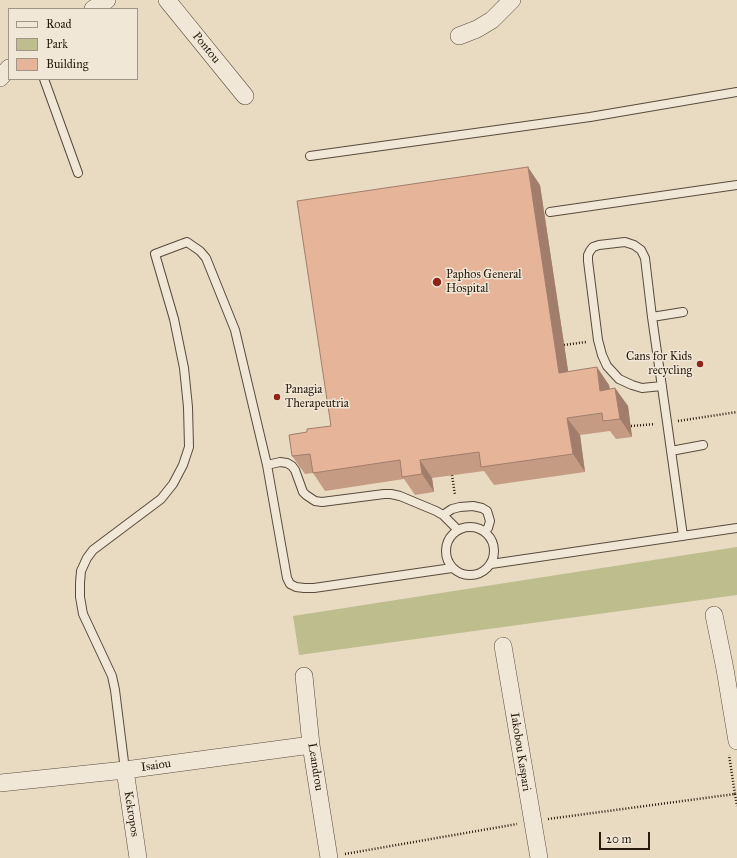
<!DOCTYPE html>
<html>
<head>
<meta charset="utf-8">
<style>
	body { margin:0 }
	#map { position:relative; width:737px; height:858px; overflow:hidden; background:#e9dac2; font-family:"IM FELL Great Primer",serif }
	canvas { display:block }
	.legend { position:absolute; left:8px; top:8px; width:130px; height:72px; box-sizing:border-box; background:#f1e7d7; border:1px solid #a09587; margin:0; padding:5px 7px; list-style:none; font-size:12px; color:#271b0e }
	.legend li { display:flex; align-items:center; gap:8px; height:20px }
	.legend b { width:20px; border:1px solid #a09587 }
	.scale { position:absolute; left:599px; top:832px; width:51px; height:18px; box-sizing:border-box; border:2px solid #271b0e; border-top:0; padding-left:5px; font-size:12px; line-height:14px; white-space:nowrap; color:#271b0e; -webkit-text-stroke:3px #f1e7d7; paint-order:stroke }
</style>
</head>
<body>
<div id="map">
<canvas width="737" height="858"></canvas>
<ul class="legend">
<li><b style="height:5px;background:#f1e7d7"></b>Road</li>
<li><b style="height:11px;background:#bebd8e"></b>Park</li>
<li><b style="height:11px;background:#e6b499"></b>Building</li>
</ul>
<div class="scale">20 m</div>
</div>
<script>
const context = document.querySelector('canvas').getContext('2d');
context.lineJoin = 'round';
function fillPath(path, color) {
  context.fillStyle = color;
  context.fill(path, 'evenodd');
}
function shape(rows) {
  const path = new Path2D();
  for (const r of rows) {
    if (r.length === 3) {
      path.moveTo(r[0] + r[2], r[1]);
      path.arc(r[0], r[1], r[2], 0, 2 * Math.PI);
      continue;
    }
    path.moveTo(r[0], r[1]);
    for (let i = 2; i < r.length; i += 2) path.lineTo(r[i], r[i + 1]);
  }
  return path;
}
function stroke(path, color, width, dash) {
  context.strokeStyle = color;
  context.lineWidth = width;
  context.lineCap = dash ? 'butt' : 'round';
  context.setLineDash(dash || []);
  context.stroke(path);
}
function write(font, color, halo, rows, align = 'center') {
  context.font = font + ' "IM FELL Great Primer",serif';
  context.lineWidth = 3;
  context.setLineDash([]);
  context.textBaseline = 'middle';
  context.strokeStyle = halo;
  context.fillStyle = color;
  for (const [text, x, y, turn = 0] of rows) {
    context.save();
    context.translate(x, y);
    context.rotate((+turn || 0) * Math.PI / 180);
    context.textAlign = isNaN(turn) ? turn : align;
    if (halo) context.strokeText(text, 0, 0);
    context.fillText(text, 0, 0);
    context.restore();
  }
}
fillPath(shape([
	[737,547,737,595,299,655,293,616]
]), '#bebd8e');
const service = shape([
	[44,79,78,173],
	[310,156,590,117,737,92],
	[550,212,737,185],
	[652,317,683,312],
	[662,386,642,388,632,385,619,379,607,366,602,355,598,340,588,261,588,255,590,251,593,247,599,245,625,242,634,245,641,250,645,258,652,317,667,422,683,536],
	[671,451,703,445],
	[267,465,280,462,287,463,292,466,295,470,303,492,306,495,315,501,322,502,384,494,391,494,400,496,436,511,443,515,458,530],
	[443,515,452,509,460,507,473,506,482,508,487,511,490,521,488,528,484,531],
	[470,551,24],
	[491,564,737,528],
	[125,770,115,690,112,676,83,614,80,597,80,583,81,571,87,558,93,550,161,499,173,484,183,465,189,447,188,407,184,368,174,319,155,254,187,242,200,251,206,258,235,330,267,465,287,578,290,584,296,587,304,588,314,588,452,568]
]);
const minor = shape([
	[167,0,245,96],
	[93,9,107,0],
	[459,36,477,29,492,20,512,0],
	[0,78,9,68],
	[714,615,725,669,737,741],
	[503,646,539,858],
	[304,676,311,745,329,858],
	[125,770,138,858],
	[0,783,125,770,311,745]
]);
stroke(service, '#584b3b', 10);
stroke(minor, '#584b3b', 18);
stroke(shape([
	[564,345,586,342],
	[678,421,737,412],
	[631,426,655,424],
	[452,475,455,495],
	[735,794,737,806],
	[548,819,735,794,729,755],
	[345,854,517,824]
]), '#271b0e', 2.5, [1, 2]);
stroke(service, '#f1e7d7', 8);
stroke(minor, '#f1e7d7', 17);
fillPath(shape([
	[540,185,568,371,609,385,610,389,615,388,628,406,632,437,616,439,610,431,580,435,585,472,494,485,484,471,432,478,434,492,415,495,404,479,325,491,313,473,305,474,292,456,307,432,331,426]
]), '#c69b84');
fillPath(shape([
	[528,167,540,185,571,390,559,373],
	[597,367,609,385,612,408,600,391],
	[615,388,628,406,632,437,620,419],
	[567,418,580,435,585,472,573,454],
	[420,460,432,478,434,492,422,474]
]), '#a17e6b');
const building = shape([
	[528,167,559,373,597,367,600,391,615,388,620,419,603,421,602,413,567,418,573,454,481,467,479,452,420,460,422,474,402,477,400,460,313,473,310,454,292,456,289,435,307,432,307,429,331,426,297,201,528,167]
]);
fillPath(building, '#e6b499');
stroke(building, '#a17e6b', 1);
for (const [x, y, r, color] of [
	[437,282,5,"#8f2418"],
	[700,364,4,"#8f2418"],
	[277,397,4,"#8f2418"]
]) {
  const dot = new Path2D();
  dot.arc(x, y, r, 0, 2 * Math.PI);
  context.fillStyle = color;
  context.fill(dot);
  stroke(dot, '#f1e7d7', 1.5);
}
write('12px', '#271b0e', '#f1e7d7', [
	["Pontou",206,48,51],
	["Iakobou Kaspari",520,752,81],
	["Isaiou",156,766,-8],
	["Leandrou",315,767,81],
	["Kekropos",131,814,81]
]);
write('12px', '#271b0e', '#f1e7d7', [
	["Paphos General",446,275],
	["Hospital",446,289],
	["Cans for Kids",692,357,"right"],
	["recycling",692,371,"right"],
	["Panagia",285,390],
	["Therapeutria",285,404]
], 'left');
</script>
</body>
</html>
